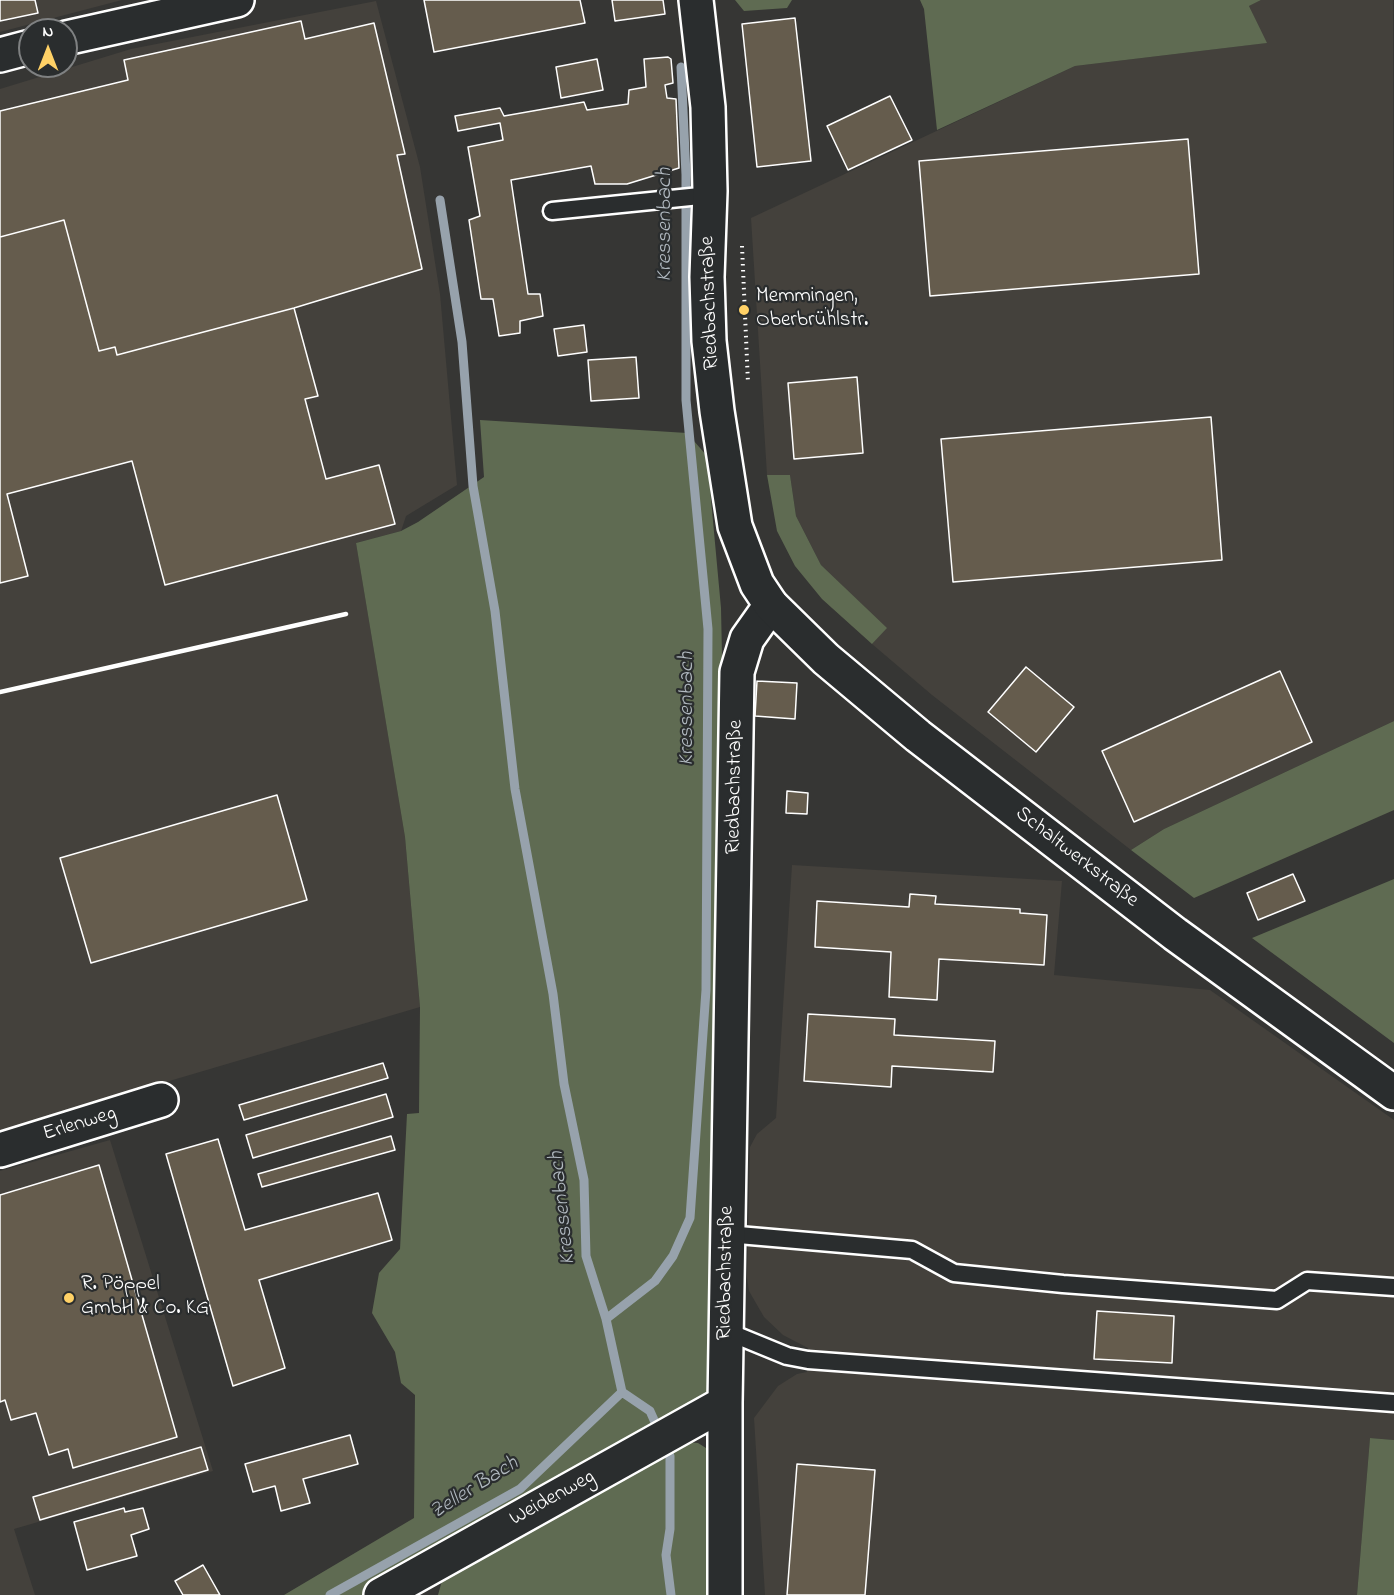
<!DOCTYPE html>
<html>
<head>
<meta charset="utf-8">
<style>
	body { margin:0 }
	#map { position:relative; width:1394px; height:1595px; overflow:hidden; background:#363634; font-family:"Indie Flower",sans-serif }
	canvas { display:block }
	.north { position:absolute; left:18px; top:18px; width:60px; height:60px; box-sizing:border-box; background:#2a2d2e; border:2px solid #7f8182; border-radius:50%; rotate:0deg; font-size:16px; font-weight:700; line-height:24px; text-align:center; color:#fff }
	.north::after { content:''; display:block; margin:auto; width:21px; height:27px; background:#ffd166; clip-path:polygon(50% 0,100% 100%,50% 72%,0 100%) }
</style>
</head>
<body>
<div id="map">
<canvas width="1394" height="1595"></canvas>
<div class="north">N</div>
</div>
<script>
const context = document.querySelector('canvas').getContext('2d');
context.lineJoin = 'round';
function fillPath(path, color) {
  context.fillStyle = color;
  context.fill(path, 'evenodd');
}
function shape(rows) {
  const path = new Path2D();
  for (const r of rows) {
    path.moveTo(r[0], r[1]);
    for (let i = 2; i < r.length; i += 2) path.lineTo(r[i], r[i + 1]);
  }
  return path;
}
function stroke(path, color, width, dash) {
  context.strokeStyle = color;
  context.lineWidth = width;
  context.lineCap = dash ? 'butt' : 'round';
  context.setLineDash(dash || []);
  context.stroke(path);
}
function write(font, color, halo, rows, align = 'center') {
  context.font = font + ' "Indie Flower",sans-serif';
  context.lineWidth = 4.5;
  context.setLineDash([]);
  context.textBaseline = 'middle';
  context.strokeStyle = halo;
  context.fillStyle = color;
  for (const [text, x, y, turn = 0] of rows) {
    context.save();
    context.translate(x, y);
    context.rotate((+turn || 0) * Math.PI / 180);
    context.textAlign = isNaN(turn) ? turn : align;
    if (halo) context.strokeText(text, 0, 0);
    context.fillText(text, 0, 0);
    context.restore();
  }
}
fillPath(shape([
	[0,0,122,0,0,32],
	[1261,0,1393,0,1394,721,1164,829,1131,850,932,695,872,644,886,628,821,565,796,516,790,475,767,475,751,218,1075,66,1266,43,1249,6],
	[376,1,420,167,440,294,457,485,406,516,401,531,356,543,405,837,420,1007,0,1131,0,89,131,49],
	[792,865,1062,881,1054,975,1210,990,1394,1120,1394,1440,1370,1438,1357,1595,765,1595,754,1418,778,1386,797,1374,807,1372,808,1360,808,1348,783,1335,764,1317,749,1291,747,1278,750,1147,757,1134,776,1118],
	[110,1140,213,1471,14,1529,35,1595,0,1595,0,1171]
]), '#44413c');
fillPath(shape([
	[735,0,792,0,787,8,744,11],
	[920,0,1261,0,1249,6,1267,43,1075,66,937,130,924,9],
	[480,420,687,433,707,456,721,608,723,704,712,1393,365,1595,284,1595,414,1518,415,1395,401,1383,395,1352,372,1313,379,1273,400,1249,407,1114,419,1113,420,1007,405,837,356,543,401,531,418,522,484,477],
	[767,475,790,475,796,516,821,565,887,628,872,644,822,599,795,566,777,531],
	[1394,721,1394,810,1194,898,1131,850,1164,829],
	[1394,879,1394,1043,1252,938],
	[1370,1438,1394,1440,1394,1595,1357,1595],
	[686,1442,698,1443,706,1448,710,1456,714,1595,438,1595,443,1577]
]), '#5f6b52');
stroke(shape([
	[440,200,462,342,473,486,495,611,515,789,553,994,564,1084,584,1180,586,1256,606,1319,622,1392,650,1411,670,1456,670,1529,666,1555,671,1595],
	[606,1319,655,1281,673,1256,690,1218,706,990,708,629,686,400,686,175,681,67],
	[330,1595,520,1489,622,1392]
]), '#97a2ac', 9);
const building = shape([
	[0,0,35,0,38,13,0,21,0,0],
	[424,0,580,0,585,23,434,52,424,0],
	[612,0,663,0,665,14,615,21,612,0],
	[795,18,811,161,757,167,742,24,795,18],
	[301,21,305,39,374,23,405,154,397,155,422,269,294,308,117,355,115,347,99,351,64,220,0,237,0,111,128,80,124,60,301,21],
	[668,57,671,59,673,83,665,85,667,98,676,99,679,168,627,184,595,184,591,166,511,180,528,294,540,294,543,316,520,321,520,333,499,336,493,299,481,299,469,220,480,216,468,147,503,140,500,123,458,131,455,116,500,108,504,116,584,102,587,110,628,104,629,90,646,87,644,59,668,57],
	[597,59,603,90,561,98,556,67,597,59],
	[890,96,912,140,848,170,827,126,890,96],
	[1188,139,1199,274,930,296,919,161,1188,139],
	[64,220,99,351,115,347,117,355,294,308,318,396,305,399,326,479,379,465,395,524,165,585,132,461,7,494,28,576,0,583,0,237,64,220],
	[584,325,587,352,558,356,554,329,584,325],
	[636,357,639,398,591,401,588,360,636,357],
	[857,377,863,453,794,459,788,383,857,377],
	[1211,417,1222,560,953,582,941,439,1211,417],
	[1026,667,1074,707,1036,752,988,712,1026,667],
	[1280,671,1312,742,1134,822,1102,751,1280,671],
	[757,681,797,683,795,719,755,716,757,681],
	[787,791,808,793,807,814,786,813,787,791],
	[277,795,307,900,91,963,60,858,277,795],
	[1293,874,1305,901,1258,920,1247,893,1293,874],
	[910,894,936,896,935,904,1020,909,1020,913,1047,915,1044,965,939,959,937,1000,889,997,891,952,815,947,817,901,909,907,910,894],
	[808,1014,895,1019,894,1035,995,1041,993,1072,892,1066,891,1087,804,1081,808,1014],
	[383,1063,388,1078,244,1120,239,1105,383,1063],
	[386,1094,393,1117,253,1158,246,1135,386,1094],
	[391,1136,395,1150,262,1187,258,1174,391,1136],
	[218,1139,245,1230,378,1193,392,1240,259,1280,285,1368,233,1386,166,1154,218,1139],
	[99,1165,177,1437,73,1468,68,1449,49,1455,36,1413,11,1420,5,1400,0,1402,0,1195,99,1165],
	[1097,1311,1174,1316,1172,1363,1094,1359,1097,1311],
	[350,1435,358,1464,303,1479,310,1503,281,1511,275,1486,253,1492,245,1464,350,1435],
	[201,1447,208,1470,40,1520,33,1497,201,1447],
	[797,1464,875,1470,865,1595,787,1595,797,1464],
	[124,1508,125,1512,143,1508,149,1529,131,1535,137,1556,87,1570,74,1522,124,1508],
	[203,1565,220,1595,183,1595,175,1581,203,1565]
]);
fillPath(building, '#655c4d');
stroke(building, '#fff', 1.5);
const service = shape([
	[552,211,710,195],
	[727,1234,912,1250,954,1273,1063,1284,1277,1300,1307,1281,1394,1287],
	[726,1331,787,1356,808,1360,1394,1403]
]);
const minor = shape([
	[66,38,237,0],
	[0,55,30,47],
	[0,1150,161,1100],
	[381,1595,725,1403],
	[725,1595,725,1403,737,672,747,639,771,605]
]);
const tertiary = shape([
	[696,0,708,107,710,191,707,277,709,341,717,411,735,526,757,584,771,605,826,659,918,736,1175,934,1394,1093]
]);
stroke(service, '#fff', 21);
stroke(minor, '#fff', 38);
stroke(tertiary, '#fff', 38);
stroke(shape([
	[742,246,748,383]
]), '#fff', 4, [1.5, 4.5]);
stroke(service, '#2a2d2e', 16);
stroke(minor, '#2a2d2e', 33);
stroke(tertiary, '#2a2d2e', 33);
stroke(shape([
	[0,692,346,614]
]), '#fff', 4.5);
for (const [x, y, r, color] of [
	[744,310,6,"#ffd166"],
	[69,1298,6,"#ffd166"]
]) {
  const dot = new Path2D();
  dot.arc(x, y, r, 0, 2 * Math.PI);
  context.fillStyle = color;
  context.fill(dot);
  stroke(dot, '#2a2d2e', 2);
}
write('21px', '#fff', '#2a2d2e', [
	["Memmingen,",756,298],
	["Oberbrühlstr.",756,322],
	["R. Pöppel",81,1286],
	["GmbH & Co. KG",81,1310]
], 'left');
write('21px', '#fff', '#2a2d2e', [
	["Riedbachstraße",711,303,-92],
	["Riedbachstraße",736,787,-89],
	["Schaltwerkstraße",1076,858,38],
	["Erlenweg",80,1125,-17],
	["Riedbachstraße",727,1273,-89],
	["Weidenweg",553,1499,-29]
]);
write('italic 22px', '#b1b9c0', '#2a2d2e', [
	["Kressenbach",666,225,-90],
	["Kressenbach",688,709,-90],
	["Kressenbach",564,1208,-96],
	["Zeller Bach",475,1489,-32]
]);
</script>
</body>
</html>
